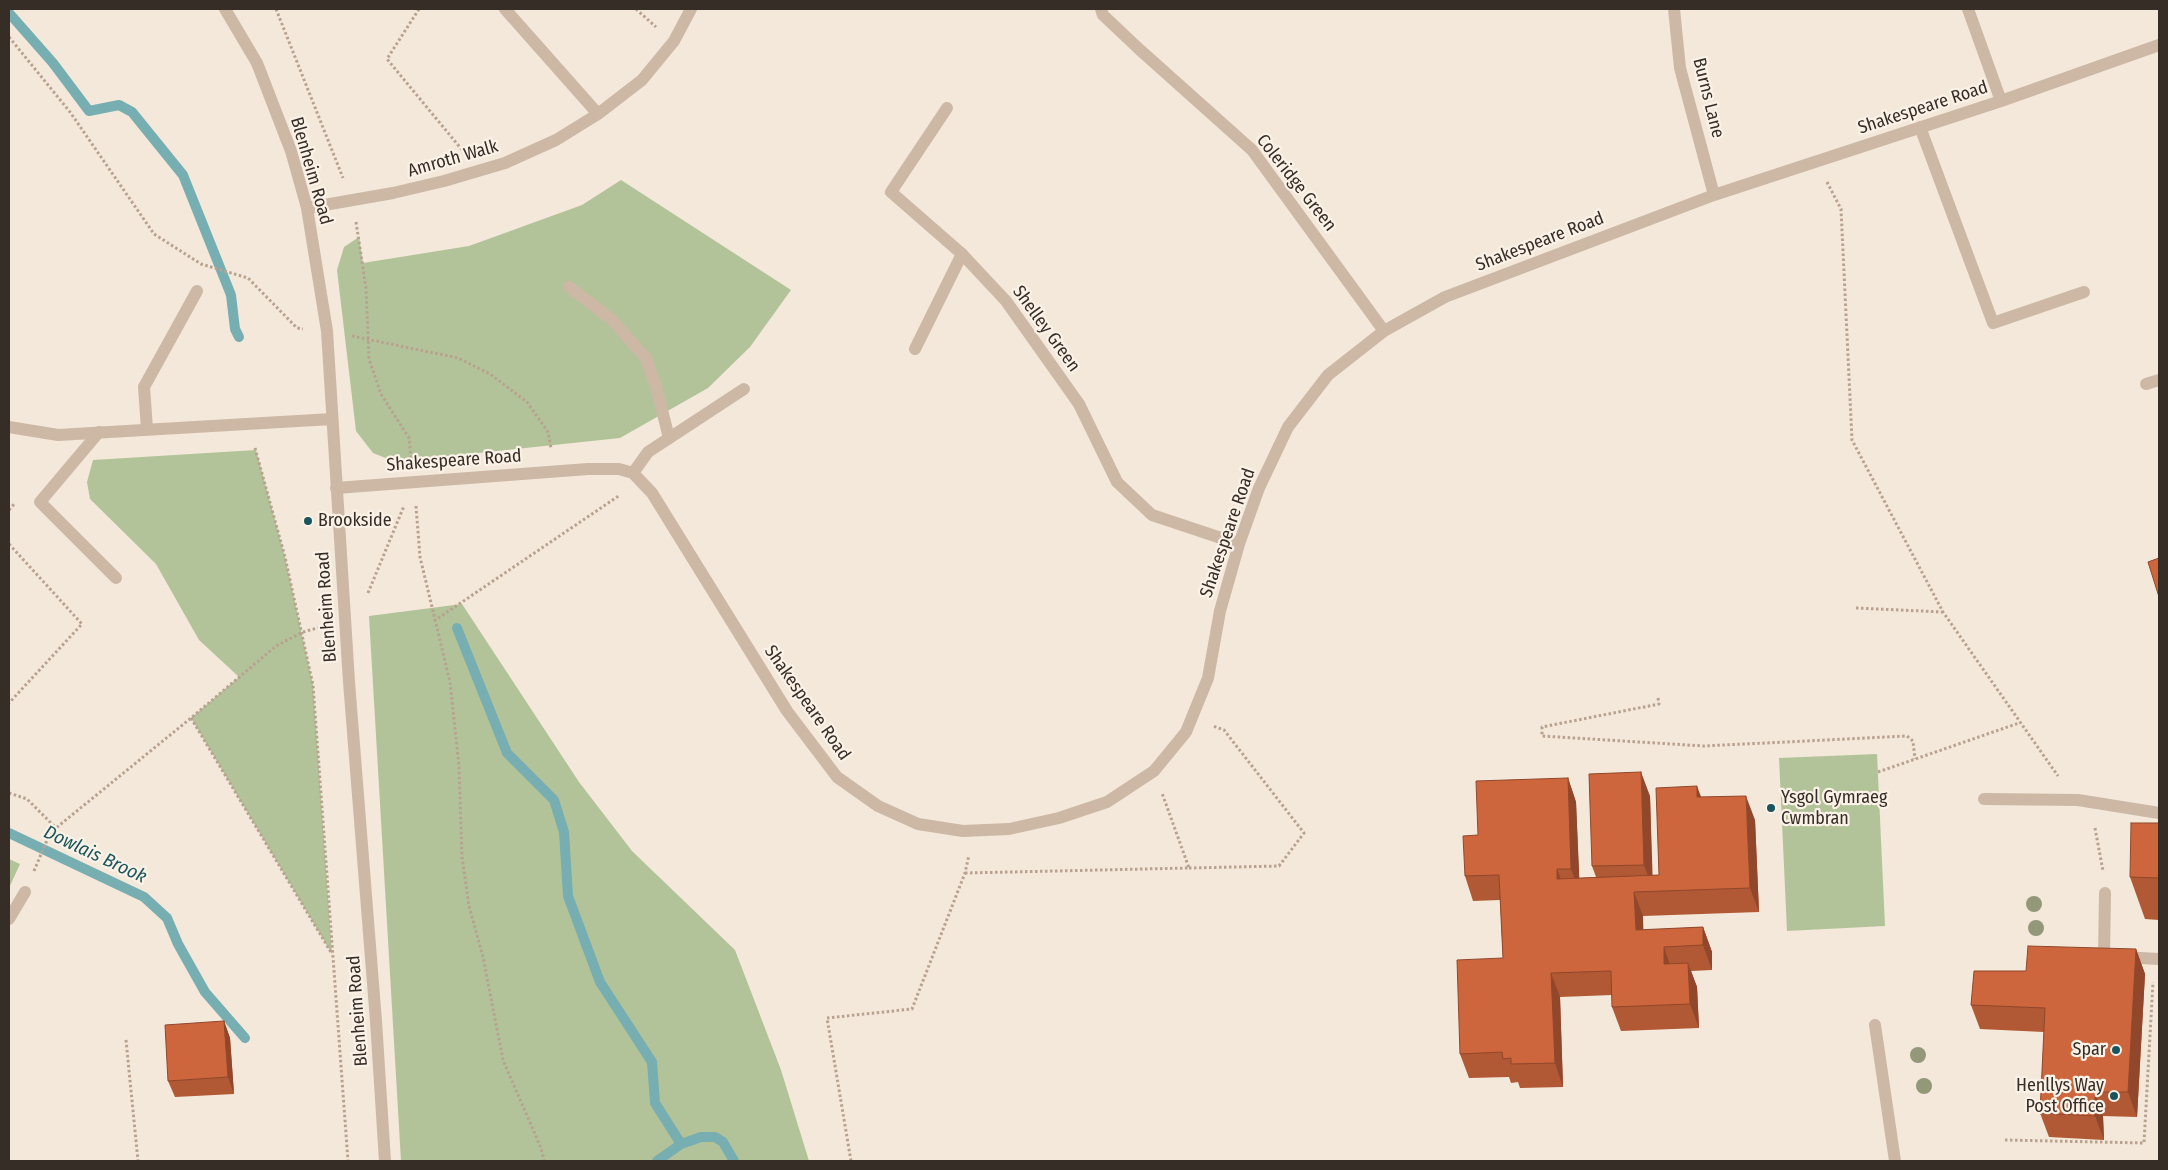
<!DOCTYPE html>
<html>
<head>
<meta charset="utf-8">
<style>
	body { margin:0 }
	#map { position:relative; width:2168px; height:1170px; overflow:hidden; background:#f3e8da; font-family:"Fira Sans Condensed",sans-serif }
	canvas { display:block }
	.frame { position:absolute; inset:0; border:10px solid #372d27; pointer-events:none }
</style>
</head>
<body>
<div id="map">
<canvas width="2168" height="1170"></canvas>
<div class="frame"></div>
</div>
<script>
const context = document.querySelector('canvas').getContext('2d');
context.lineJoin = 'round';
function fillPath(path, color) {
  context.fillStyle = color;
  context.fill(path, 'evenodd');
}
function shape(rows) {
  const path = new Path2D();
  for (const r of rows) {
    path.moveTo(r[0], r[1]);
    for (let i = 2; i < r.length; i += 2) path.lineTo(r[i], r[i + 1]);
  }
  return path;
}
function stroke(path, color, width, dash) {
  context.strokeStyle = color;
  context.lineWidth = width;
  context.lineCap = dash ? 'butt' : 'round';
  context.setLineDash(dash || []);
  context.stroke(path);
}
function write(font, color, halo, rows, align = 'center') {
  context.font = font + ' "Fira Sans Condensed",sans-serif';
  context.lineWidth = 4.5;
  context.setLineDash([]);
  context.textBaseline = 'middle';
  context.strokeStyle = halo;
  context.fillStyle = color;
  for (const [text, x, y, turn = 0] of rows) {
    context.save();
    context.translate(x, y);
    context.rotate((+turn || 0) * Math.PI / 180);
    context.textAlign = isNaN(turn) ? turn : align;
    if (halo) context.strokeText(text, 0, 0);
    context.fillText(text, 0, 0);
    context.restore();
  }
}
fillPath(shape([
	[621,180,791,290,750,347,708,388,620,438,412,460,393,461,373,453,356,431,337,270,344,247,359,237,363,263,469,246,582,205],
	[256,450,285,557,313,685,332,954,191,718,239,677,199,640,156,564,90,499,87,482,93,460],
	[462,604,579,782,632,851,735,950,781,1070,809,1161,401,1161,369,616],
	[1877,754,1885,926,1787,931,1779,758],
	[9,859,20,864,9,888]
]), '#b3c399');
stroke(shape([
	[9,13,53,63,89,111,119,105,132,112,183,175,231,295,235,329,239,337],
	[457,628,507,753,554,800,564,832,568,896,600,982,652,1062,655,1103,681,1144],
	[9,833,144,897,167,918,178,944,205,992,245,1038],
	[657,1161,681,1144,701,1137,715,1137,723,1142,734,1161]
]), '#77aeb2', 10);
stroke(shape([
	[276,9,343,178],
	[419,9,387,59,463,151],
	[636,9,656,27],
	[9,37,70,112,154,234,201,264,248,278,297,328,303,329],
	[1827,182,1841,209,1852,440,1943,612,2058,776],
	[356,222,366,288,369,359,381,394,409,438,411,458],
	[352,336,458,358,490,374,527,402,548,432,551,448],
	[255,448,285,557,313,685,348,1161],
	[416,506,420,557,450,682,459,766,462,857,469,906,483,957,503,1060,541,1148,544,1161],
	[9,510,15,503],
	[9,544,82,624,9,703],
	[368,593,404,506],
	[1856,608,1943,612],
	[434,621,620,495],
	[1658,698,1659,704,1542,727,1542,736,1704,746,1907,736,1913,741,1915,759],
	[191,718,332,954],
	[1878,772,2019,723],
	[9,793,27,799,56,828],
	[2095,828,2103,871],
	[1189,868,1279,866,1304,833,1224,730,1213,726],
	[34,871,50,833,56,828,191,718,276,646,303,632,321,627],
	[965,873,1189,868,1162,793],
	[126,1040,138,1161],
	[2005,1140,2144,1143,2153,982],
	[851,1161,827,1018,912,1009,965,873,969,855]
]), '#b8a28f', 3, [2.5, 2.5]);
stroke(shape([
	[1920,127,1993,323,2084,292],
	[569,287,611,319,646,358,656,386,669,438],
	[915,349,962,254],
	[147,429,144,387,197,291],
	[99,432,40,502,116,578],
	[2104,957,2105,893],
	[2122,957,2159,959],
	[1875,1025,1895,1161]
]), '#ccb8a5', 12);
stroke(shape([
	[225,9,257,63,291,151,307,208,327,331,349,682,376,1021,385,1161],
	[505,9,598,114],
	[1101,9,1103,15,1139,49,1252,150,1384,331],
	[1674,9,1680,68,1714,195],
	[1968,9,2001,101],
	[947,108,891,192,962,254,1006,301,1079,404,1117,482,1152,515,1239,544],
	[307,208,393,193,444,181,505,163,556,140,598,114,642,80,674,41,691,9],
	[2146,384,2159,380],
	[9,427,58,435,332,419],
	[633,473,648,452,744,389],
	[336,488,588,469,619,469,633,473,652,493,787,711,837,777,878,806,918,824,963,831,1009,829,1059,818,1107,802,1154,771,1186,732,1208,678,1220,611,1239,544,1259,488,1288,427,1328,375,1384,331,1445,297,1714,195,2001,101,2159,45],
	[1984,799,2078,800,2159,813],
	[9,919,25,892]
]), '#ccb8a5', 12);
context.fillStyle = '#939879';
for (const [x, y] of [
	[2034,904],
	[2036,928],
	[1918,1055],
	[1924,1086]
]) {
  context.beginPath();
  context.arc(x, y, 8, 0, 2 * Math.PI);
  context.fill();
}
fillPath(shape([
	[1568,778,1576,802,1579,878,1596,877,1592,866,1650,796,1652,875,1659,875,1701,797,1755,820,1759,912,1643,916,1643,930,1703,927,1712,952,1712,970,1691,971,1697,987,1699,1028,1621,1031,1612,1007,1612,995,1560,997,1563,1087,1520,1088,1518,1082,1511,1083,1509,1077,1469,1078,1460,1054,1503,958,1500,900,1473,901,1465,876,1478,835],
	[2159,823,2159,920,2145,919,2130,877],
	[2136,949,2145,974,2137,1117,2103,1116,2104,1140,2049,1137,2040,1113,2044,1032,1980,1029,1971,1005,2026,971],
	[224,1021,230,1038,234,1094,175,1097,168,1081]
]), '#b15834');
fillPath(shape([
	[1641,772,1650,796,1653,889,1644,865],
	[1568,778,1576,802,1580,893,1571,869],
	[1697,786,1706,810,1697,797],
	[1746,796,1755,820,1759,912,1750,888],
	[1557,869,1566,893,1557,879],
	[1634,892,1643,916,1644,954,1636,930],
	[1703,927,1712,952,1712,970,1703,945],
	[1664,947,1672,971,1664,964],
	[2136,949,2145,974,2137,1117,2128,1092],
	[1688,963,1697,987,1699,1028,1690,1004],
	[1551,973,1560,997,1563,1087,1555,1063],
	[224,1021,230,1038,234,1094,228,1077],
	[2095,1092,2103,1116,2104,1140,2095,1116]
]), '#90472b');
const building = shape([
	[2159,558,2159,597,2148,562,2159,558],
	[1641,772,1644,865,1592,866,1589,774,1641,772],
	[1568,778,1571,869,1557,869,1557,879,1659,875,1656,788,1697,786,1697,797,1746,796,1750,888,1634,892,1636,930,1703,927,1703,945,1664,947,1664,964,1688,963,1690,1004,1612,1007,1611,971,1551,973,1555,1063,1511,1064,1511,1058,1503,1059,1502,1052,1460,1054,1457,960,1503,958,1499,875,1465,876,1463,836,1478,835,1476,781,1568,778],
	[2131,823,2159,823,2159,878,2130,877,2131,823],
	[2028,946,2136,949,2128,1092,2095,1092,2095,1116,2040,1113,2045,1008,1971,1005,1974,971,2026,971,2028,946],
	[224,1021,228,1077,168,1081,165,1025,224,1021]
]);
fillPath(building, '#ce663d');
stroke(building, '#90472b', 1);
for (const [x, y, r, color] of [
	[308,521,5,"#19555c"],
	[1771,808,5,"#19555c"],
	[2116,1050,5,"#19555c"],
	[2114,1096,5,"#19555c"]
]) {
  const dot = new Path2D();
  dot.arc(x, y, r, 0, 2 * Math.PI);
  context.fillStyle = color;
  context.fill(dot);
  stroke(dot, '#fbf2e7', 2);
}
write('18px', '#372d27', '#fbf2e7', [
	["Burns Lane",1708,98,76],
	["Shakespeare Road",1923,108,-18],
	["Amroth Walk",453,159,-16],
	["Blenheim Road",311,171,74],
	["Coleridge Green",1296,183,52],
	["Shakespeare Road",1540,242,-21],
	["Shelley Green",1046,329,54],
	["Shakespeare Road",454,461,-4],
	["Shakespeare Road",1228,533,-71],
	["Blenheim Road",327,607,-94],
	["Shakespeare Road",807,703,55],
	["Blenheim Road",358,1011,-94]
]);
write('18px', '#372d27', '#fbf2e7', [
	["Brookside",318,521],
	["Ysgol Gymraeg",1781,798],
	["Cwmbran",1781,819],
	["Spar",2106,1050,"right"],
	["Henllys Way",2104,1086,"right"],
	["Post Office",2104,1107,"right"]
], 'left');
write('italic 19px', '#19555c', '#fbf2e7', [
	["Dowlais Brook",95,855,25]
]);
</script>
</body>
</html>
